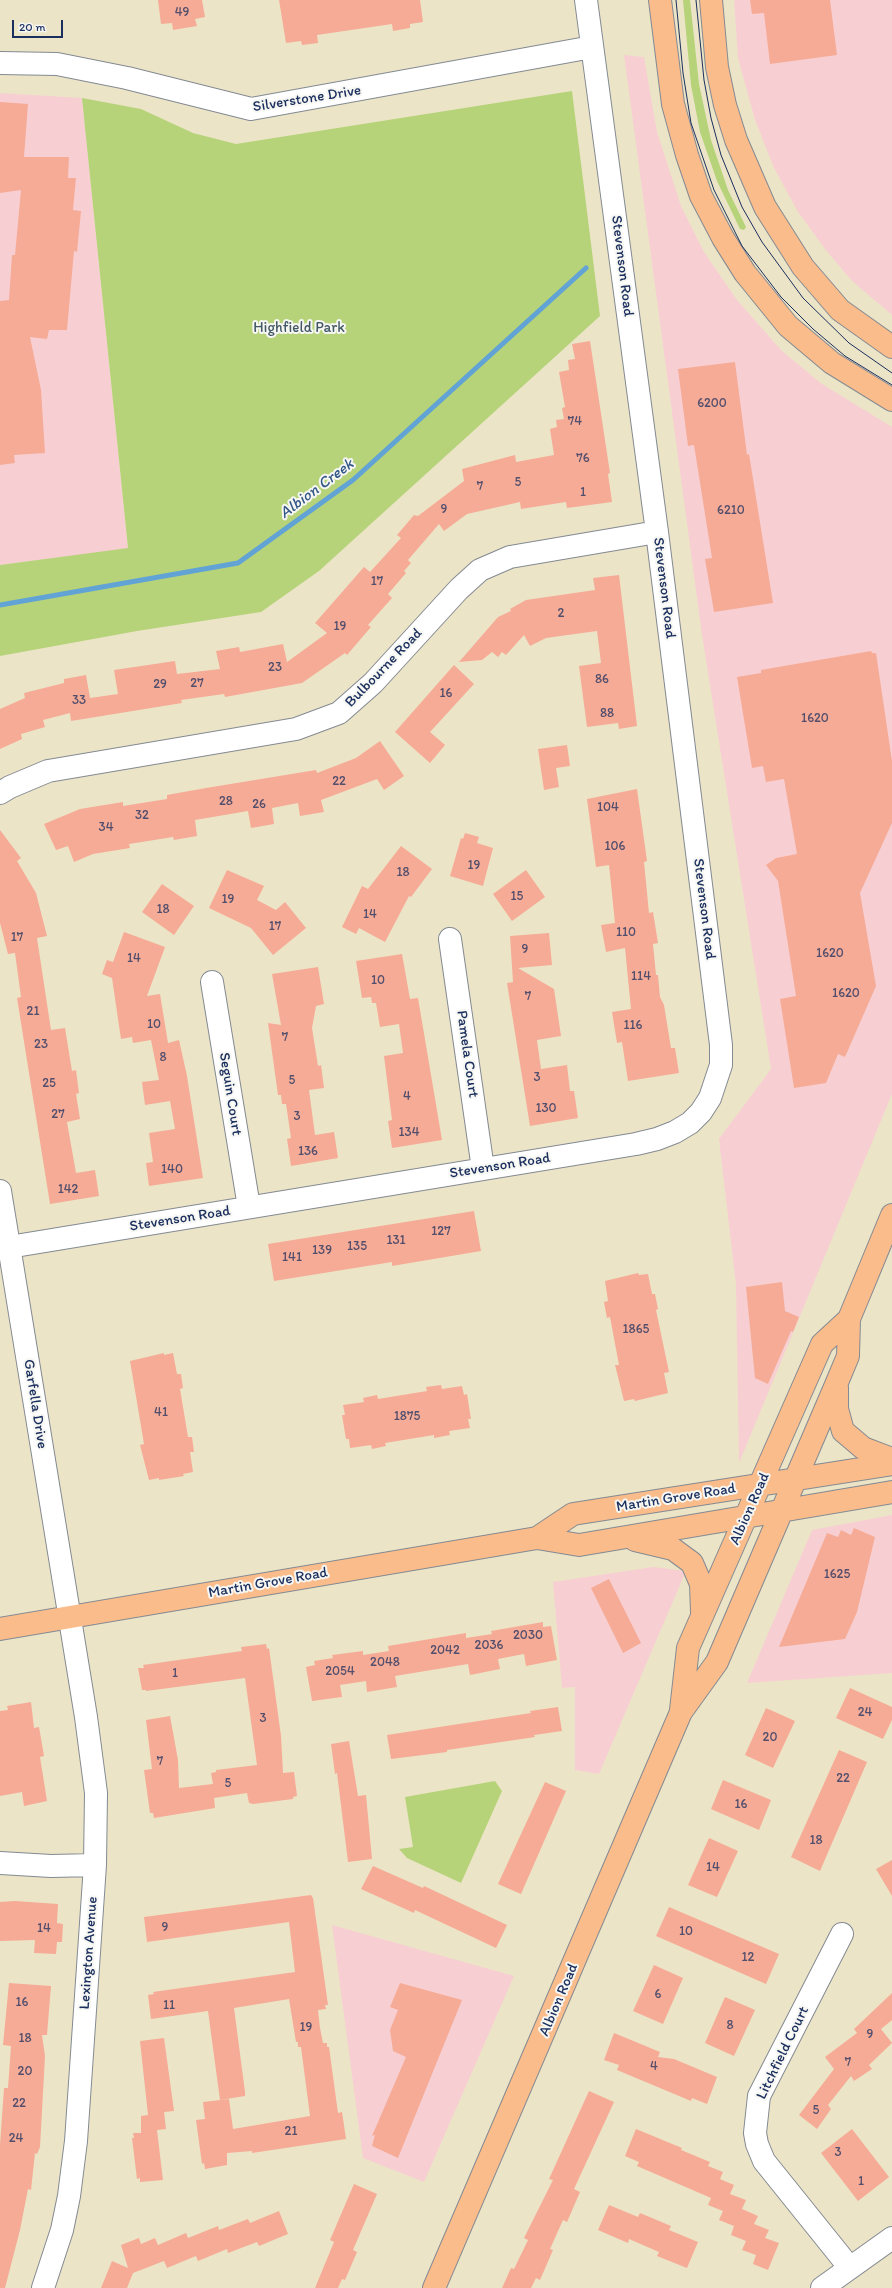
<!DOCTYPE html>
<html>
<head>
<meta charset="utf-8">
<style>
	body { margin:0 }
	#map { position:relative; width:892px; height:2288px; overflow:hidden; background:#ece4c7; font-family:Itim,sans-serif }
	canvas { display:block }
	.scale { position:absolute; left:12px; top:20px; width:51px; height:18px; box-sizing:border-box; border:2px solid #1b2f5e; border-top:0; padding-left:5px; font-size:12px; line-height:14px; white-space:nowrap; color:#1b2f5e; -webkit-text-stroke:3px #f6f6f2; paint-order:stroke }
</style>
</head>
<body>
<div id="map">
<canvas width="892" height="2288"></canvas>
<div class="scale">20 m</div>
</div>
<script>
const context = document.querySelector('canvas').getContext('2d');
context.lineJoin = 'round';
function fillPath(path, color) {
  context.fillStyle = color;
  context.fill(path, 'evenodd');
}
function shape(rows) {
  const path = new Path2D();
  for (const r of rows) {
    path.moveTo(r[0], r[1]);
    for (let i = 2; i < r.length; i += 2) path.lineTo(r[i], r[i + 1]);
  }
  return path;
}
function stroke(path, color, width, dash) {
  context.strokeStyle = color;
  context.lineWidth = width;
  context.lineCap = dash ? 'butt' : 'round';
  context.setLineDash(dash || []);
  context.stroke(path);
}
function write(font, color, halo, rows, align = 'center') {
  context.font = font + ' Itim,sans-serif';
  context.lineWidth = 4;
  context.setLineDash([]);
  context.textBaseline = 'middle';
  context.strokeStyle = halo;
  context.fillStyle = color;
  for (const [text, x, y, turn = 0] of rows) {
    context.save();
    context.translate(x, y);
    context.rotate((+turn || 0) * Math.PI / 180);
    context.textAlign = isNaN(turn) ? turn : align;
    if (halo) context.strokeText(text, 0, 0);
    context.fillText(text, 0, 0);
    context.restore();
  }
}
fillPath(shape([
	[734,0,892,0,892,315,851,280,825,249,798,212,774,168,755,120,738,58],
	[624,55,644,57,657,132,681,206,704,252,737,300,782,351,822,384,892,427,892,1094,739,1463,736,1285,719,1139,771,1069,702,635],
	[0,93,82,98,128,549,0,565],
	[892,1515,892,1673,747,1683,812,1530],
	[653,1567,686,1571,599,1774,575,1770,575,1687,562,1688,553,1582],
	[332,1925,514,1976,424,2182,363,2158]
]), '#f7cfd2');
fillPath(shape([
	[683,0,690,0,699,84,711,140,728,190,746,227,744,230,740,229,717,181,700,132,691,85],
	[572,91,600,316,319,571,261,612,137,631,0,656,0,565,128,548,82,98,141,109,193,133,236,144],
	[495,1781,502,1791,461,1883,407,1858,399,1849,413,1847,405,1797]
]), '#b6d37a');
stroke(shape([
	[0,605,238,563,353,480,586,268]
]), '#61a3d5', 5);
fillPath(shape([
	[158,0,202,0,205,17,195,19,197,26,173,30,172,23,161,24],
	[279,0,420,0,423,22,410,24,410,28,393,31,392,24,317,35,318,43,302,45,301,41,286,43],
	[750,0,830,0,837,55,770,64,764,13,752,14],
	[0,102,28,104,24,157,69,157,68,178,76,178,73,210,81,211,77,252,74,251,67,330,49,330,47,339,30,337,41,390,45,453,14,455,15,463,0,465,0,301,9,300,12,255,15,255,21,190,0,193],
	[590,341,610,473,608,474,612,502,567,508,566,502,521,509,520,502,467,514,444,531,439,524,408,560,411,563,404,571,406,573,388,594,392,598,368,625,371,627,347,655,345,653,302,683,225,697,224,694,181,700,182,703,71,721,70,713,43,720,45,727,21,734,22,739,0,749,0,709,25,698,24,693,64,683,64,679,86,675,90,698,118,694,114,670,175,661,177,674,220,669,216,651,239,647,240,652,283,644,287,662,327,633,315,623,364,567,370,572,401,538,397,535,414,515,418,516,464,481,462,469,515,455,516,462,554,455,550,429,557,427,556,420,564,419,562,408,565,407,559,372,569,370,568,360,575,359,572,344],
	[735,362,747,455,749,454,773,603,714,612,705,559,712,558,694,445,688,446,678,369],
	[619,575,637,726,619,729,618,723,587,727,579,666,601,663,597,631,546,638,530,646,524,635,506,655,502,652,498,657,492,652,482,660,459,662,498,617,511,611,510,609,526,600,595,590,593,578],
	[871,651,872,653,876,653,892,761,892,823,860,893,876,986,845,1057,838,1054,826,1083,794,1088,780,999,796,996,778,881,766,865,776,858,797,854,784,779,766,782,763,766,752,768,737,677,761,673,761,670],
	[454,665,474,684,430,732,445,745,430,763,395,732],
	[380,741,404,776,384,790,377,779,321,800,324,812,300,816,298,803,272,808,274,824,251,828,248,811,195,820,197,836,174,840,173,837,129,844,130,848,93,854,74,862,68,846,56,850,44,824,80,809,123,802,123,806,167,799,167,795,206,788,316,770,317,773,356,758],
	[567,745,570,766,556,768,559,787,544,790,538,749],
	[637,789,647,861,644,862,649,913,653,912,658,943,653,944,656,975,658,975,660,997,664,1005,671,1048,675,1048,679,1073,628,1081,622,1042,617,1043,612,1012,631,1009,625,948,606,952,601,925,615,923,609,865,596,867,587,799],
	[0,830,21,858,17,861,36,893,47,936,37,938,51,1030,65,1028,72,1071,76,1070,79,1093,76,1094,80,1119,67,1122,76,1173,95,1170,99,1196,50,1204,17,998,21,997,15,953,8,954,0,923],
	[465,833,479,837,477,843,493,848,483,886,450,876,461,838,463,839],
	[401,846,432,869,411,897,409,896,385,942,359,928,356,934,342,927,362,886,368,889],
	[227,870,264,886,257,900,276,910,285,902,306,928,273,955,251,928,209,908],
	[526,870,545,897,512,921,493,894],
	[162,884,194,906,174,935,142,912],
	[124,932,165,947,147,996,160,994,168,1043,179,1040,187,1076,203,1178,149,1186,146,1163,153,1162,149,1133,175,1129,170,1101,145,1105,142,1082,159,1080,151,1040,133,1043,132,1037,121,1039,112,978,102,974,107,960,113,962],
	[549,933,552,965,518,968,554,989,561,1036,537,1040,541,1069,567,1065,570,1091,574,1091,578,1118,530,1126,507,983,513,982,510,936],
	[402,954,410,999,418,998,442,1140,392,1148,388,1121,392,1120,384,1056,403,1053,399,1024,380,1027,376,1003,372,1003,371,997,362,998,356,961],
	[318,967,324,1004,316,1006,312,1028,318,1066,321,1065,324,1088,309,1090,315,1135,334,1132,338,1158,291,1166,287,1139,291,1138,286,1104,282,1104,281,1095,278,1095,268,1023,281,1025,272,974],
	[474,1211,481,1251,392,1266,392,1262,274,1281,268,1244],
	[638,1273,639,1275,648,1274,652,1294,655,1294,658,1309,656,1310,669,1372,664,1373,668,1393,635,1401,634,1399,624,1401,615,1365,619,1365,610,1317,607,1318,604,1302,608,1301,605,1281],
	[782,1282,785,1311,799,1317,793,1332,791,1331,768,1384,755,1378,746,1287],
	[164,1353,164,1355,173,1353,177,1374,181,1374,183,1388,180,1389,188,1437,192,1437,194,1452,190,1452,193,1472,183,1474,184,1476,159,1480,159,1478,149,1480,140,1445,144,1444,130,1361],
	[441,1385,442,1389,462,1386,464,1395,467,1394,471,1419,468,1419,470,1428,449,1431,450,1435,434,1438,434,1435,385,1443,386,1446,372,1449,371,1445,350,1448,349,1439,346,1439,342,1415,345,1415,343,1405,364,1402,363,1398,377,1395,378,1399,427,1391,426,1387],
	[854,1528,875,1537,857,1612,845,1639,779,1647,827,1533,838,1537,841,1530,851,1535],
	[609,1579,641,1643,623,1653,591,1588],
	[543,1622,543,1627,551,1626,557,1660,526,1666,524,1654,498,1659,500,1669,470,1675,468,1664,395,1676,397,1687,367,1692,366,1681,340,1685,342,1697,312,1701,306,1667,315,1665,314,1661,333,1658,332,1655,363,1651,363,1655,389,1651,388,1646,466,1633,466,1638,492,1634,491,1631],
	[266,1644,267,1649,269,1648,281,1736,283,1773,294,1772,297,1796,293,1797,293,1799,253,1804,249,1803,247,1793,214,1798,215,1808,154,1818,153,1813,150,1813,144,1770,152,1769,146,1720,170,1716,178,1760,179,1788,213,1784,211,1773,216,1772,216,1770,257,1765,245,1678,146,1691,146,1690,142,1690,138,1668,144,1668,143,1665,242,1651,241,1647],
	[850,1688,892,1707,892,1720,883,1739,836,1718],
	[31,1702,34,1728,39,1727,44,1756,40,1757,47,1801,24,1806,22,1792,0,1796,0,1711,8,1710,7,1706],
	[558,1707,562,1731,534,1735,535,1737,447,1750,447,1752,391,1759,387,1735,531,1713,530,1711],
	[766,1708,795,1721,773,1768,745,1755],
	[349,1741,358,1796,366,1795,372,1859,348,1862,337,1773,335,1774,331,1744],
	[839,1750,867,1762,820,1871,791,1857],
	[723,1780,771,1800,759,1830,711,1809],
	[545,1782,566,1791,521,1894,498,1884],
	[709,1838,738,1851,717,1897,688,1885],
	[892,1860,892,1896,876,1869],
	[373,1866,423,1888,424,1886,507,1925,496,1948,415,1910,414,1913,361,1889],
	[311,1895,313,1898,328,2005,325,2005,326,2009,318,2010,320,2028,323,2043,327,2043,327,2047,329,2047,338,2113,342,2112,346,2139,252,2153,252,2151,227,2153,227,2165,205,2169,204,2163,202,2164,196,2120,205,2119,203,2102,229,2099,233,2129,310,2116,301,2047,298,2047,298,2042,296,2042,289,1999,234,2008,245,2092,245,2096,220,2100,208,2011,151,2019,148,1995,154,1994,153,1992,295,1972,289,1922,147,1942,144,1917],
	[15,1901,58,1904,57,1923,63,1924,62,1942,57,1942,56,1954,34,1953,35,1940,0,1941,0,1902],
	[669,1907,779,1954,766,1984,656,1936],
	[654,1965,683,1978,663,2024,633,2011],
	[9,1983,51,1986,47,2035,42,2035,45,2056,40,2147,37,2154,35,2153,31,2190,28,2189,20,2230,5,2288,0,2288,0,2145,4,2088,8,2088,11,2046,3,2045],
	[400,1983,462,2000,398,2158,372,2146,375,2135,372,2136,406,2057,393,2051,390,2030,398,2010,390,2007],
	[892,1993,892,2020,881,2029,892,2043,869,2065,872,2069,854,2081,851,2076,828,2105,831,2109,817,2129,799,2115,834,2069,825,2057,857,2033,854,2029],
	[725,1997,755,2010,734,2056,705,2043],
	[614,2033,660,2052,658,2057,674,2059,717,2077,707,2104,692,2098,691,2101,617,2070,619,2065,604,2060],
	[164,2038,174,2111,164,2112,166,2129,157,2130,163,2180,140,2182,140,2178,137,2179,132,2138,134,2138,133,2133,141,2133,141,2116,148,2115,140,2041],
	[589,2091,614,2102,574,2189,580,2192,567,2222,563,2220,550,2249,553,2250,540,2280,536,2278,531,2288,502,2288,511,2268,514,2269,528,2240,524,2238,553,2180,549,2179],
	[636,2129,682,2148,681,2150,710,2162,708,2166,723,2172,720,2179,734,2185,730,2194,746,2200,742,2209,758,2216,754,2224,769,2230,765,2238,779,2243,768,2270,753,2264,756,2255,742,2250,746,2241,731,2235,734,2226,719,2220,723,2211,708,2205,711,2198,637,2166,639,2162,625,2156],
	[852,2129,889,2177,858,2201,821,2153],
	[354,2184,377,2194,353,2250,357,2252,345,2280,342,2279,338,2288,315,2288,334,2242,330,2240],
	[609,2205,638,2217,640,2213,671,2226,669,2230,698,2242,687,2268,657,2256,659,2252,629,2239,628,2243,598,2230],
	[279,2211,288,2234,259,2246,257,2242,228,2253,227,2249,198,2261,196,2256,167,2268,164,2261,133,2273,127,2288,101,2288,112,2261,128,2268,121,2245,139,2238,141,2244,155,2238,158,2245,186,2233,188,2238,218,2226,219,2230,248,2219,250,2223]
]), '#f6ab96');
const minor = shape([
	[0,63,57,64,127,78,251,109,592,47],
	[0,793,10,787,48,771,296,729,339,713,373,683,459,589,480,570,510,557,657,532],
	[450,939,483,1169],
	[212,982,249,1207],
	[0,1191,86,1717,96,1793,95,1865,76,2141,69,2196,62,2230,43,2288],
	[9,1247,636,1144,657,1139,675,1132,690,1123,701,1112,710,1098,721,1065,721,1045,657,532,586,0],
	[0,1863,51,1866,95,1865],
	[842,1934,759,2096,755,2133,757,2144,764,2161,850,2268],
	[822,2288,892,2238]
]);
const major = shape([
	[660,0,673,104,687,155,701,196,723,238,745,273,788,326,832,363,892,400],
	[711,0,717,67,725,105,736,140,765,207,803,267,840,310,892,347],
	[837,1388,837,1409,843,1431,863,1448,892,1459],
	[537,1538,573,1514,892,1464],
	[635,1540,673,1549,692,1563,701,1584,702,1612],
	[0,1629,537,1538,579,1545,892,1492],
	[681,1710,688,1648,822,1344,849,1319],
	[434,2288,681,1712,717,1662,838,1380,848,1356,849,1319,892,1215]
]);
stroke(minor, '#848a92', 24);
stroke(major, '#848a92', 24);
stroke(minor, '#fff', 22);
stroke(major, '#fabc8b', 22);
stroke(shape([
	[676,0,683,73,691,123,714,190,742,246,781,297,813,329,845,356,892,385],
	[696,0,704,80,711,118,721,155,742,207,762,242,803,298,849,343,892,373]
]), '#1b2f5e', 1);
write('13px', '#524e6c', null, [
	["49",182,13],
	["6200",712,404],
	["74",575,422],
	["76",583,459],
	["5",518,483],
	["7",480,487],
	["1",583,493],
	["9",444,510],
	["6210",731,511],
	["17",377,582],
	["2",561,614],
	["19",340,627],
	["23",275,668],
	["86",602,680],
	["27",197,684],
	["29",160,685],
	["16",446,694],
	["33",79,701],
	["88",607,714],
	["1620",815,719],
	["22",339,782],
	["28",226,802],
	["26",259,805],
	["104",608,808],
	["32",142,816],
	["34",106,828],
	["106",615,847],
	["19",474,866],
	["18",403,873],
	["15",517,897],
	["19",228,900],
	["18",163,910],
	["14",370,915],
	["17",275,927],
	["110",626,933],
	["17",17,938],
	["9",525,950],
	["1620",830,954],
	["14",134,959],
	["114",641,977],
	["10",378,981],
	["1620",846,994],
	["7",528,997],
	["21",33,1012],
	["10",154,1025],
	["116",633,1026],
	["7",285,1038],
	["23",41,1045],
	["8",163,1058],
	["3",537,1078],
	["5",292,1081],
	["25",49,1084],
	["4",407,1097],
	["130",546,1109],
	["27",58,1115],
	["3",297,1117],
	["134",409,1133],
	["136",308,1152],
	["140",172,1170],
	["142",68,1190],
	["127",441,1232],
	["131",396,1241],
	["135",357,1247],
	["139",322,1251],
	["141",292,1258],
	["1865",636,1330],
	["41",161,1413],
	["1875",407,1417],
	["1625",837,1575],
	["2030",528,1636],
	["2036",489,1646],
	["2042",445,1651],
	["2048",385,1663],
	["2054",340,1672],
	["1",175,1674],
	["24",865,1713],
	["3",263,1719],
	["20",770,1738],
	["7",160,1762],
	["22",843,1779],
	["5",228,1784],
	["16",741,1805],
	["18",816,1841],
	["14",713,1868],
	["9",165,1928],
	["14",44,1929],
	["10",686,1932],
	["12",748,1958],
	["6",658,1995],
	["16",22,2003],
	["11",169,2006],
	["8",730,2026],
	["19",306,2028],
	["9",870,2035],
	["18",25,2039],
	["7",848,2063],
	["4",654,2067],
	["20",25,2072],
	["22",19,2104],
	["5",816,2111],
	["21",291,2132],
	["24",16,2139],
	["3",838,2153],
	["1",861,2182]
]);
write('15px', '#1b2f5e', '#f6f6f2', [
	["Silverstone Drive",307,99,-9],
	["Stevenson Road",622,266,83],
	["Stevenson Road",664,588,83],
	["Bulbourne Road",384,668,-46],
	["Stevenson Road",704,909,83],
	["Pamela Court",467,1054,82],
	["Seguin Court",230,1094,81],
	["Stevenson Road",500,1166,-9],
	["Stevenson Road",180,1219,-9],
	["Garfella Drive",35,1404,81],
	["Martin Grove Road",676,1498,-9],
	["Albion Road",750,1509,-66],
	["Martin Grove Road",268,1583,-10],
	["Lexington Avenue",89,1953,-86],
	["Albion Road",559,2000,-67],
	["Litchfield Court",783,2053,-64]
]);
write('15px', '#425865', '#f6f6f2', [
	["Highfield Park",299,328]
]);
write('italic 16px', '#345888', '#f6f6f2', [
	["Albion Creek",317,489,-37]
]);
</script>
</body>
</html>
